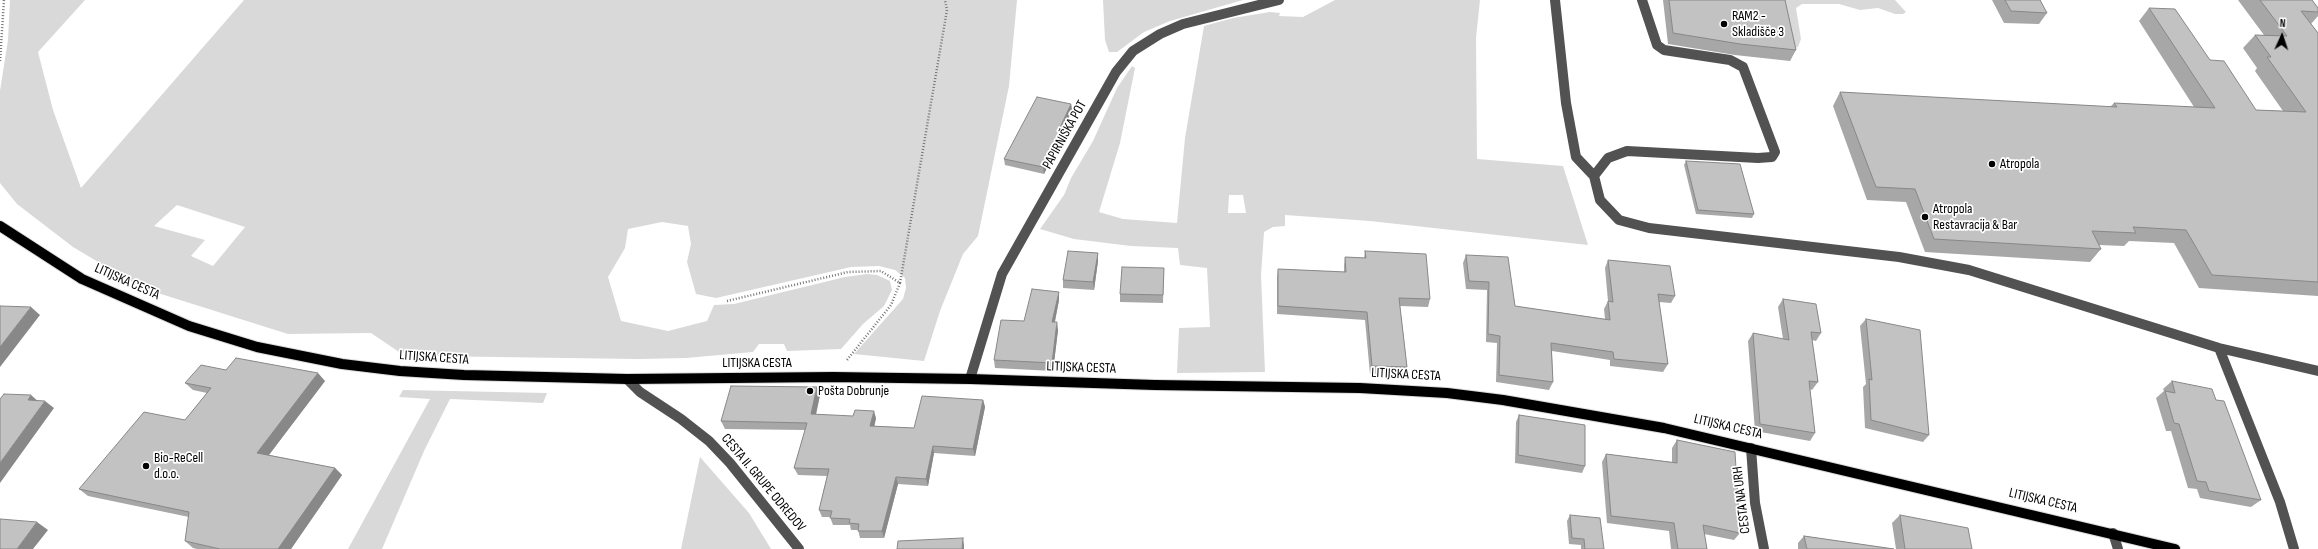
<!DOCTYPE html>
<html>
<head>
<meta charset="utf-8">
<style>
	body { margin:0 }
	#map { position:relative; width:2318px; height:549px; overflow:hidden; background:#fff; font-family:"Sofia Sans Condensed",sans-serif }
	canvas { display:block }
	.north { position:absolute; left:2262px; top:16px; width:40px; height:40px; -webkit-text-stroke:3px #fff; paint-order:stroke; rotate:3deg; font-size:11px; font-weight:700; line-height:16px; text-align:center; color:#000 }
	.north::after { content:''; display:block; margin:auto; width:14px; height:18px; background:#000; clip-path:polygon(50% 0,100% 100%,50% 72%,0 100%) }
</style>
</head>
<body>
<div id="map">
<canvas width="2318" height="549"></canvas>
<div class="north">N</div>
</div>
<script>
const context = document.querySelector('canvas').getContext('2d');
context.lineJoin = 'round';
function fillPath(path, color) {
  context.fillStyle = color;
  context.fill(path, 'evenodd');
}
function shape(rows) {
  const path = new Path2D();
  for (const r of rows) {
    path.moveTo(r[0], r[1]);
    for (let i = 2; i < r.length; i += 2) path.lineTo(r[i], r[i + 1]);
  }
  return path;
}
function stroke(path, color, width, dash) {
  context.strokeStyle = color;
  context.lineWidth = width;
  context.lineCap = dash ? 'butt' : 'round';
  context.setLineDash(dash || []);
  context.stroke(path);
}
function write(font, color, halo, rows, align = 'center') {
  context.font = font + ' "Sofia Sans Condensed",sans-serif';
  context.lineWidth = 3.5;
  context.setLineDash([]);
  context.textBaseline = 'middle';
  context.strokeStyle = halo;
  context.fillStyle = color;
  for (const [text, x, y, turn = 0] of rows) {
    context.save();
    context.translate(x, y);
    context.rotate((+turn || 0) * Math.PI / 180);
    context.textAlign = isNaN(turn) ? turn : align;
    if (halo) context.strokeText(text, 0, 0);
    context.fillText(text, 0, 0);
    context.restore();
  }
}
fillPath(shape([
	[10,0,85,0,38,52,53,110,81,188,244,0,1017,0,1009,86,978,236,963,254,940,311,924,361,854,354,903,299,906,288,905,278,895,270,879,266,851,267,716,298,696,294,687,262,691,244,688,226,662,222,628,229,625,248,608,277,621,321,668,331,707,321,714,305,734,304,845,277,867,274,877,275,890,281,892,290,884,306,863,324,841,349,787,351,784,344,759,344,753,352,686,358,638,359,426,356,399,352,371,333,288,334,142,288,73,247,17,204,0,183,0,91,8,40],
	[177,205,245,227,213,266,191,256,205,240,154,226],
	[1103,0,1243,0,1170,21,1144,32,1117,52,1109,52,1105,40],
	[1335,0,1480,0,1476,38,1477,159,1563,166,1588,245,1370,221,1285,215,1285,226,1273,227,1264,232,1261,275,1265,372,1177,373,1179,328,1210,327,1207,268,1180,265,1178,248,1131,246,1074,239,1040,229,1064,195,1071,178,1093,141,1117,88,1132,66,1135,68,1120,143,1099,212,1123,219,1177,223,1185,138,1204,26,1233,18,1270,12,1280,13,1279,16,1303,17],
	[1229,195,1243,195,1246,213,1228,213],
	[1777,0,1895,0,1906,12,1903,14,1895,14,1878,8,1860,10,1839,4,1802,4,1796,8,1801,39,1798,47,1794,48,1790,61],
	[403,390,547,393,543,403,450,399,424,451,382,549,348,549,430,399,399,397],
	[700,457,749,513,771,549,681,549]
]), '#d9d9d9');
const major = shape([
	[0,226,82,279,189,326,257,347,342,364,400,371,464,375,627,379,833,377,970,379,1155,385,1360,388,1447,393,1503,400,1664,428,2175,549]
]);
stroke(major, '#dbdbdb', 12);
stroke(shape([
	[0,61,4,0],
	[900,283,947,10,945,0],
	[727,301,848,272,881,271,900,283,891,305,847,360]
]), '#747474', 2.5, [1, 2]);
stroke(shape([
	[1555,0,1566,103,1576,157,1594,176,1600,200,1619,220,1649,228,1899,257,1969,270,2219,348,2318,371],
	[1594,176,1608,158,1627,151,1758,158,1772,157,1775,152,1743,67,1730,60,1664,50,1657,45,1642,0],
	[2219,348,2280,502,2294,549],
	[627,379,640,392,681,419,709,441,730,463,799,549],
	[970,379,1002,274,1116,72,1133,51,1160,34,1183,24,1279,0],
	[1751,448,1755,503,1764,549],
	[2113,533,2118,549]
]), '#525252', 10);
stroke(major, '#000', 10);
fillPath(shape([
	[1663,0,1785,0,1796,50,1790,61,1735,55,1668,44],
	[1992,0,2040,0,2047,13,2039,24,2004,23],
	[2238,0,2312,0,2318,8,2318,16,2311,24,2318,33,2318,296,2199,288,2174,243,2129,241,2124,246,2099,245,2101,249,2090,262,1925,252,1906,202,1867,200,1833,106,1840,92,2110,107,2114,103,2194,107,2139,21,2149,8,2210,60,2256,110,2283,111,2255,71,2257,68,2243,48,2255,35,2264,35],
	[1071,104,1072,110,1061,135,1061,139,1044,174,1005,165,1004,159],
	[1686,161,1754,214,1752,218,1696,214,1684,165],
	[1365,251,1430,299,1428,307,1400,306,1407,367,1405,375,1370,374,1365,320,1277,314,1277,277,1278,269,1344,272,1344,265,1345,257,1364,258],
	[1466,255,1515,306,1605,319,1604,309,1608,301,1605,268,1608,260,1675,296,1671,303,1659,302,1668,364,1663,372,1610,366,1610,360,1552,351,1553,382,1549,390,1496,382,1497,343,1486,342,1487,290,1466,289,1463,263],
	[1098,261,1094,290,1063,288,1063,280],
	[1164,268,1163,303,1120,302,1120,294],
	[1059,292,1059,300,1055,322,1058,330,1053,371,995,368,994,360,1024,321],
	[1783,299,1821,333,1816,341,1812,340,1818,382,1812,390,1810,389,1815,433,1810,441,1755,431,1748,341,1753,333,1783,339,1778,307],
	[1866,319,1929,435,1923,442,1865,428,1863,387,1866,384,1860,326],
	[226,370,325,381,269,455,335,468,342,475,291,549,197,549,193,548,185,541,189,517,88,496,79,489,185,420,207,393,193,390,185,383],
	[2172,381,2216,400,2261,500,2251,507,2200,498,2197,489,2188,488,2171,431,2166,431,2156,398,2164,391,2163,389],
	[817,387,820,395,816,415,876,418,874,426,914,428,983,400,985,407,975,456,934,453,928,486,898,484,884,538,860,538,858,530,851,530,850,525,833,525,830,517,822,517,819,510,827,476,798,475,794,468,805,430,725,429,721,421],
	[1519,415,1585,466,1582,473,1515,463,1516,422],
	[1677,440,1740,533,1734,540,1704,534,1707,549,1671,549,1669,531,1607,523,1602,462,1606,454,1672,462,1672,448],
	[1570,515,1604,549,1581,549,1581,545,1569,544,1567,521],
	[1900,515,1972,549,1896,549,1892,523],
	[1804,536,1894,549,1798,549,1798,543]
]), '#a7a7a7');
fillPath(shape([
	[1071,104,1072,110,1061,135,1061,139,1044,174,1043,167],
	[1098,253,1098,261,1094,290,1093,282],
	[1059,292,1059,300,1053,330,1052,322],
	[31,307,40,315,0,367,0,347],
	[1057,322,1058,330,1053,371,1052,363],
	[318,373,325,381,265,460,257,453],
	[817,387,820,395,814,422,811,414],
	[31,395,40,403,28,400],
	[983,400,985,407,975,456,973,449],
	[45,401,54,408,0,483,0,463],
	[874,411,876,418,873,433,870,426],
	[933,446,934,453,928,486,926,479],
	[335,468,342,475,291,549,278,549],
	[896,477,898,484,884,538,882,531],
	[37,522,48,530,33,549,17,549],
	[963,538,964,545,964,549,962,549]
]), '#888');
const building = shape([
	[1669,0,1785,0,1796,50,1740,44,1673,33,1669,0],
	[2005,0,2040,0,2047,13,2011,11,2005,0],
	[2260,0,2312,0,2318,8,2318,12,2301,11,2318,33,2318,282,2212,275,2186,230,2133,227,2136,233,2092,231,2101,249,1934,239,1915,189,1876,187,1840,92,2117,107,2114,103,2215,108,2149,8,2175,9,2210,60,2224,61,2256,110,2306,112,2267,57,2271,57,2255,35,2287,36,2260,0],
	[1037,97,1071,104,1058,132,1061,133,1043,167,1004,159,1037,97],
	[1686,161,1740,164,1754,214,1698,210,1686,161],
	[1068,251,1098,253,1093,282,1063,280,1068,251],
	[1365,251,1426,254,1430,299,1399,298,1407,367,1372,366,1367,312,1278,306,1278,269,1346,272,1345,257,1366,258,1365,251],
	[1466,255,1508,257,1515,306,1610,320,1608,301,1613,302,1608,260,1670,266,1675,296,1658,294,1668,364,1614,359,1613,352,1551,343,1553,382,1499,375,1500,336,1488,334,1489,282,1469,281,1466,255],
	[1122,267,1164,268,1163,295,1120,294,1122,267],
	[1032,289,1059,292,1052,322,1057,322,1052,363,994,360,1001,320,1024,321,1032,289],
	[1783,299,1816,304,1821,333,1811,332,1818,382,1809,381,1815,433,1760,424,1753,333,1789,340,1783,299],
	[0,306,1,306,31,307,0,347,0,306],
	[1866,319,1920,330,1929,435,1871,420,1869,379,1872,380,1866,319],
	[236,358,318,373,257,453,335,468,278,549,220,549,185,541,189,512,79,489,144,412,185,420,211,388,185,383,201,365,226,370,236,358],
	[2172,381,2212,389,2216,400,2224,401,2261,500,2209,491,2206,482,2197,481,2179,424,2174,423,2165,391,2175,393,2172,381],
	[731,386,817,387,811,414,853,416,855,410,874,411,870,426,914,428,922,396,983,400,973,449,933,446,926,479,896,477,882,531,858,531,859,524,849,523,850,519,830,518,832,511,819,510,829,469,794,468,807,423,721,421,731,386],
	[4,394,31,395,28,400,45,401,0,463,0,399,4,394],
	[1519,415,1585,425,1585,466,1518,455,1519,415],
	[1677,440,1735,452,1740,533,1703,525,1707,549,1678,549,1674,523,1611,516,1606,454,1677,463,1677,440],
	[1570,515,1600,518,1604,549,1585,549,1584,539,1572,538,1570,515],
	[1900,515,1968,528,1972,549,1905,549,1900,515],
	[0,519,37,522,17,549,0,549,0,519],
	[1804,536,1894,549,1807,549,1804,536],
	[963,538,962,549,897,549,898,541,963,538]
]);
fillPath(building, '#c2c2c2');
stroke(building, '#888', 1);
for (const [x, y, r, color] of [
	[1724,24,4,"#000"],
	[1992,164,4,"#000"],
	[1925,217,4,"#000"],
	[810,391,4,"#000"],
	[146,466,4,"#000"]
]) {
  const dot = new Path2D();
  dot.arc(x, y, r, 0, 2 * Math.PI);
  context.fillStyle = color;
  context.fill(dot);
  stroke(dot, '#fff', 1.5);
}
write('14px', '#000', '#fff', [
	["RAM2 -",1732,16],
	["Skladišče 3",1732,32],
	["Atropola",2000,164],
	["Atropola",1933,209],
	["Restavracija & Bar",1933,225],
	["Pošta Dobrunje",818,391],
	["Bio-ReCell",154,458],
	["d.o.o.",154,474]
], 'left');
write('14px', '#000', '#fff', [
	["PAPIRNIŠKA POT",1065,135,-61],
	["LITIJSKA CESTA",127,282,24],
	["LITIJSKA CESTA",434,358,4],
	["LITIJSKA CESTA",757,363],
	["LITIJSKA CESTA",1081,368,2],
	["LITIJSKA CESTA",1406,375,3],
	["LITIJSKA CESTA",1728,427,13],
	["CESTA II. GRUPE ODREDOV",763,483,50],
	["CESTA NA URH",1742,500,-97],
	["LITIJSKA CESTA",2043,501,13]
]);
</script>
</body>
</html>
